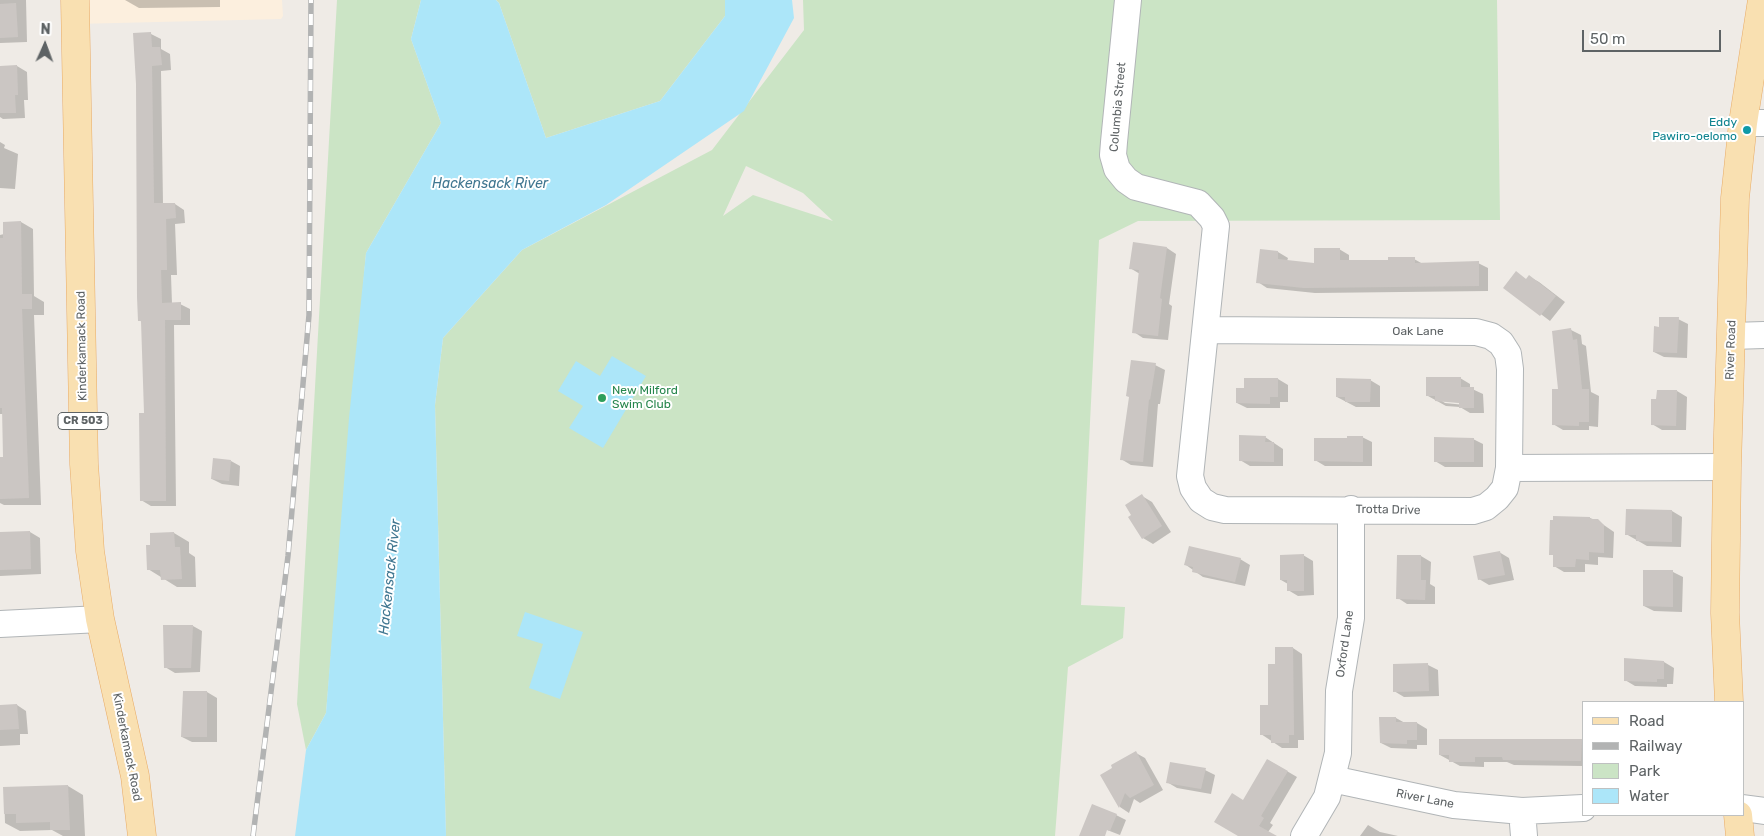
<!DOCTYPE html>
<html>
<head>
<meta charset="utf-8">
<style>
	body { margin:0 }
	#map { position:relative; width:1764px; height:836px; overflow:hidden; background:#efebe6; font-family:Rubik,sans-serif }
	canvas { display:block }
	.legend { position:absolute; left:1582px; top:701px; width:162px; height:115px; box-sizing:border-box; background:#fff; border:1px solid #bfc1c1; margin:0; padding:6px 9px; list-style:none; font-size:15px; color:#5e6365 }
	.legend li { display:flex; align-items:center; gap:10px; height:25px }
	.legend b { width:25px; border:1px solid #bfc1c1 }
	.north { position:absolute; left:20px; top:20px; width:50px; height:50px; -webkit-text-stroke:4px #fff; paint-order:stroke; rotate:2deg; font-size:14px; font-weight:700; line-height:20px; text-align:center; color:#5e6365 }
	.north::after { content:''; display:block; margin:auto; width:18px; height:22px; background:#5e6365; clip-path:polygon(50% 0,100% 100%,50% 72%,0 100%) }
	.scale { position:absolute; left:1582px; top:30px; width:139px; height:22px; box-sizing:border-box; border:2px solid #5e6365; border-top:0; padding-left:6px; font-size:15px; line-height:18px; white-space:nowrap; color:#5e6365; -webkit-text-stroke:4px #fff; paint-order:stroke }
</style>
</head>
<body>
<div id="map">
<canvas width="1764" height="836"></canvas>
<ul class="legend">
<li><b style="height:6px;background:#f9e0b1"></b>Road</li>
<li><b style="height:6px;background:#b2b3b3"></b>Railway</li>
<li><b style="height:14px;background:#cbe4c5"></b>Park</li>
<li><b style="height:14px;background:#ace6f9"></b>Water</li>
</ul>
<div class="north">N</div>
<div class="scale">50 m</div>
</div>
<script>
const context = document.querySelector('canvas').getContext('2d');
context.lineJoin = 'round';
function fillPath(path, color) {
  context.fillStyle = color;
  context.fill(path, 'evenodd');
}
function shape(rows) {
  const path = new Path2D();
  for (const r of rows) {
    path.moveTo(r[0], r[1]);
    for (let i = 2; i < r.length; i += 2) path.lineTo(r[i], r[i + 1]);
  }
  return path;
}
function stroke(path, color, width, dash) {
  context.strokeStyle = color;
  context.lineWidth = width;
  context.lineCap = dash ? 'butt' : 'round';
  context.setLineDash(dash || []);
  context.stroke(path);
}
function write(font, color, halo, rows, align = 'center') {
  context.font = font + ' Rubik,sans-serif';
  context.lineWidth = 4;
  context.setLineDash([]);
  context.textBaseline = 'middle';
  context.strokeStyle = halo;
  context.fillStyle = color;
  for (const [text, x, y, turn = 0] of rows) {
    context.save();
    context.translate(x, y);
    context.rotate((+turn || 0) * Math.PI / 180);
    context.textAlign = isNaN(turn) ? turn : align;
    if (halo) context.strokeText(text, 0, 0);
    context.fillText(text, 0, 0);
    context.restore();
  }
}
fillPath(shape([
	[75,0,282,0,283,16,281,19,75,24]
]), '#fcefde');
fillPath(shape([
	[337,0,421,0,411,39,441,123,366,253,326,713,306,750,297,704],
	[496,0,725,0,725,16,660,101,546,138,499,3],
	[803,0,1497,0,1500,220,1138,221,1099,240,1081,605,1125,607,1123,638,1068,667,1055,836,446,836,435,405,443,338,522,250,712,150,804,30],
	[746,166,803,193,833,221,753,195,723,216]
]), '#cbe4c5');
fillPath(shape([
	[421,0,496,0,499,3,546,138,660,101,725,16,725,0,792,0,794,18,744,111,606,205,522,250,443,338,435,405,446,836,295,836,306,750,326,713,349,418,366,253,441,123,411,39],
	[612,356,646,376,603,448,569,428,583,406,558,391,576,361,600,376],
	[525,612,583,632,560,699,529,688,543,644,517,636]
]), '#ace6f9');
fillPath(shape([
	[0,0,26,0,27,42,0,43],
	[125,0,220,0,220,7,139,8],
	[151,34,161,39,161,49,170,54,171,70,161,71,163,204,175,204,184,210,185,223,175,224,177,275,171,275,172,304,180,304,190,309,190,325,174,325,176,506,151,506,141,500,146,414,142,322,139,320],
	[17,66,27,72,28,100,24,100,25,118,3,119,0,117,0,78],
	[0,142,5,145,4,148,18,154,15,189,0,188],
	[21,222,33,229,34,296,44,302,44,315,34,315,41,505,4,505,0,503,0,458,4,458,3,414,0,414,0,235,4,234],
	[1167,248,1176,254,1169,304,1172,306,1168,340,1143,338,1134,332,1140,274,1130,268],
	[1339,249,1349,255,1349,261,1389,261,1414,259,1423,264,1478,263,1488,268,1488,291,1315,293,1267,288,1258,282,1278,252,1288,258,1287,261,1315,264],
	[1516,273,1527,280,1530,277,1539,282,1565,302,1550,321,1505,287],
	[1678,319,1688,324,1687,358,1664,357,1654,352],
	[1571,330,1581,335,1582,344,1586,346,1591,392,1599,396,1598,427,1589,426,1589,430,1563,430,1553,424],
	[1155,365,1165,370,1160,404,1158,404,1153,467,1131,465,1121,459],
	[1460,378,1470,384,1470,388,1483,394,1484,413,1470,413,1460,407,1446,406,1428,396],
	[1442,401,1465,403,1465,405,1445,403],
	[1246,379,1278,379,1288,385,1288,402,1280,402,1280,408,1247,408,1237,403,1246,389],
	[1370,380,1380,386,1380,407,1356,407,1337,397],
	[1677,391,1687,397,1686,430,1662,430,1652,424],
	[1265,437,1283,449,1283,466,1250,466,1240,460],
	[1362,437,1372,442,1372,466,1325,466,1315,460],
	[1473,439,1483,444,1483,467,1445,467,1435,461],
	[231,461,240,466,239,486,222,484,212,479],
	[1142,496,1152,502,1171,532,1153,544,1143,538],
	[1627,510,1672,511,1682,517,1681,547,1647,546,1626,534],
	[1590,518,1598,521,1614,532,1613,558,1598,557,1598,565,1585,564,1585,572,1564,572,1554,566,1555,556,1551,554],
	[30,532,40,538,41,574,0,576,0,533],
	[174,533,189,542,189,553,195,557,196,587,177,587,148,569,152,546],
	[1499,552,1509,558,1514,580,1489,585,1479,579],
	[1303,555,1313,561,1314,595,1298,596,1288,590,1288,584,1281,580],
	[1421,556,1431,562,1430,584,1435,587,1435,604,1407,604,1398,598],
	[1240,559,1250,565,1245,586,1203,577,1186,565],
	[1645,571,1673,572,1683,577,1682,612,1654,611,1644,606],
	[193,626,202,631,200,672,175,673,165,667],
	[1293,648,1302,654,1304,740,1298,740,1298,748,1282,748,1261,734,1269,706,1276,665],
	[1664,662,1674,668,1673,684,1667,684,1667,687,1635,686,1625,680],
	[1394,665,1428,665,1438,670,1439,696,1404,697,1394,691],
	[207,692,217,698,217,742,192,742,182,737,182,714],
	[17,705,26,711,28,734,20,734,20,745,0,746,0,706],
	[1396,718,1405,723,1417,723,1427,729,1427,745,1417,745,1417,749,1391,748,1381,743],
	[1440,740,1583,740,1583,766,1514,765,1507,762,1484,762,1484,767,1460,766,1440,755],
	[1136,753,1145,758,1163,790,1140,803,1134,799,1129,813,1120,807,1102,775],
	[1268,760,1297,777,1270,823,1273,825,1268,832,1269,836,1240,836],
	[1205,770,1215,775,1211,794,1177,788,1167,782],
	[68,786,83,795,85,836,63,836,52,830,20,831,5,823,4,788],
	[1116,815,1126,820,1120,835,1102,828,1104,836,1080,836],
	[1368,825,1380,832,1398,836,1360,836]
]), '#0003');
fillPath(shape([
	[16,3,18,37,0,38,0,4],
	[151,32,152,47,160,47,162,65,152,66,154,203,175,203,176,218,166,219,167,270,161,270,162,303,181,302,181,320,165,320,166,501,140,501,139,413,144,413,141,321,138,321,137,297,136,84,133,33],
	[17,65,18,95,15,95,16,113,0,113,0,66],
	[21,221,22,294,32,294,32,309,22,309,29,498,0,499,0,457,3,457,2,408,0,408,0,238,3,238,3,222],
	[1133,242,1167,247,1160,298,1162,299,1158,336,1132,333,1139,270,1129,269],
	[1314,248,1340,248,1340,260,1388,260,1388,257,1415,257,1415,263,1479,261,1479,286,1304,288,1256,283,1260,249,1278,251,1278,259,1314,263],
	[1516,271,1526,279,1529,275,1556,296,1540,316,1503,288],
	[1659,317,1679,317,1677,353,1653,352,1654,326,1659,327],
	[1571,328,1573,340,1577,339,1582,389,1589,389,1589,422,1579,422,1579,426,1552,425,1552,389,1558,389,1552,331],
	[1131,360,1156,363,1150,400,1149,399,1143,462,1120,460,1129,397,1126,396],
	[1426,377,1461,377,1461,387,1474,387,1474,408,1459,408,1459,403,1435,401,1435,396,1426,396],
	[1244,378,1278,378,1278,397,1270,397,1270,404,1236,403,1236,388,1244,388],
	[1336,378,1371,379,1370,402,1345,402,1345,397,1336,397],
	[1657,390,1677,390,1676,426,1651,425,1651,399,1656,399],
	[1239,435,1266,436,1265,442,1274,442,1274,462,1239,461],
	[1347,436,1363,436,1363,462,1314,461,1314,438,1347,438],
	[1434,437,1474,438,1474,462,1434,462],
	[213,458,231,460,229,481,211,479],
	[1142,494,1162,526,1142,539,1128,517,1131,515,1125,505],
	[1626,509,1672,510,1672,542,1636,541,1636,535,1625,535],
	[1553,516,1590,517,1590,519,1598,519,1604,525,1604,553,1589,552,1589,560,1576,559,1575,567,1553,567,1553,555,1549,555,1550,520,1553,520],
	[30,531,31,569,0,570,0,532],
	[174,532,175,547,180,547,182,579,161,580,160,570,147,570,146,545,150,545,150,533],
	[1189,546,1241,558,1235,582,1192,572,1193,567,1184,565],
	[1500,551,1505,575,1478,580,1473,556],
	[1304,554,1304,591,1287,591,1287,580,1280,580,1280,555],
	[1397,555,1421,555,1421,580,1426,580,1425,600,1396,599],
	[1643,570,1673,570,1673,607,1643,606],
	[163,625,193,625,191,668,164,668],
	[1275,647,1293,647,1294,735,1289,735,1289,743,1271,743,1271,735,1260,735,1260,705,1268,705,1268,664,1275,664],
	[1624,658,1664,661,1664,679,1657,679,1657,682,1624,681],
	[1428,663,1429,691,1393,692,1393,664],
	[183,691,207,691,207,737,181,737],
	[17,704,19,729,0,730,0,705],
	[1379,717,1396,717,1396,722,1417,722,1417,740,1407,740,1407,744,1380,743],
	[1439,739,1582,739,1581,761,1503,760,1502,757,1475,757,1475,762,1449,762,1449,755,1439,755],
	[1136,751,1154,785,1130,798,1125,793,1119,808,1100,775,1112,768,1111,765],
	[1267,759,1288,771,1261,816,1264,818,1259,826,1277,836,1238,836,1214,822,1232,793,1243,800],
	[1170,762,1206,768,1201,789,1166,783],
	[68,785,70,830,50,830,50,822,16,823,16,814,4,814,3,787],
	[1092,804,1117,814,1110,831,1107,830,1105,836,1079,836]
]), '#cbc6c3');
const minor = shape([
	[1128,0,1114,142,1113,155,1117,169,1126,180,1136,187,1198,203,1212,218,1216,226,1190,476,1193,488,1201,500,1212,507,1225,510,1473,511,1486,507,1497,498,1505,488,1509,468,1510,369,1508,354,1501,343,1491,336,1476,332,1206,330],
	[1743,123,1764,123],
	[1732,336,1764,335],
	[1509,468,1727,467],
	[0,624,100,619],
	[1332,779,1454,805,1522,811,1583,808],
	[1743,808,1764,811],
	[1522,811,1524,836],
	[1304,836,1327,797,1338,753,1339,691,1351,618,1351,509]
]);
const major = shape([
	[75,0,84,464,90,551,100,619,135,776,142,836],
	[1729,702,1725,613,1727,467,1735,198,1743,123,1762,0],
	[1738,815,1740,836]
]);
stroke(minor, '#b1b5b7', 28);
stroke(major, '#e8ab66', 29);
stroke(minor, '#fff', 26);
stroke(major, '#f9e0b1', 28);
const rail = shape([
	[253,836,288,556,309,315,311,0]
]);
stroke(rail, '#b2b3b3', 5.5);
stroke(rail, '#fff', 4, [11]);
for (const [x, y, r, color] of [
	[1747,130,5,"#0f9aa8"],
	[602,398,5,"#2e9e5b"]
]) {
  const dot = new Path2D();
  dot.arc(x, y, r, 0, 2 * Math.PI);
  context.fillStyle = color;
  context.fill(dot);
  stroke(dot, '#fff', 2);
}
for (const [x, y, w] of [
	[83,421,50]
]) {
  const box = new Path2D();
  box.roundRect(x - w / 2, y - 8.5, w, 17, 4);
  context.fillStyle = '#fff';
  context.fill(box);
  stroke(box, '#5e6365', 1);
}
write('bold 11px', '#5e6365', null, [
	["CR 503",83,421]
]);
write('12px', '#5e6365', '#fff', [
	["Columbia Street",1118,107,-85],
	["Oak Lane",1418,332],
	["Kinderkamack Road",82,346,-91],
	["River Road",1731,350,-88],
	["Trotta Drive",1388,510,1],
	["Oxford Lane",1345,644,-82],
	["Kinderkamack Road",127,747,79],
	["River Lane",1425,799,11]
]);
write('12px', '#0d838f', '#fff', [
	["Eddy",1737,123],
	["Pawiro-oelomo",1737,137]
], 'right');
write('12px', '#27864d', '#fff', [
	["New Milford",612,391],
	["Swim Club",612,405]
], 'left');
write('italic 14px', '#407791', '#fff', [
	["Hackensack River",490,184],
	["Hackensack River",390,577,-84]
]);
</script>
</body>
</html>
